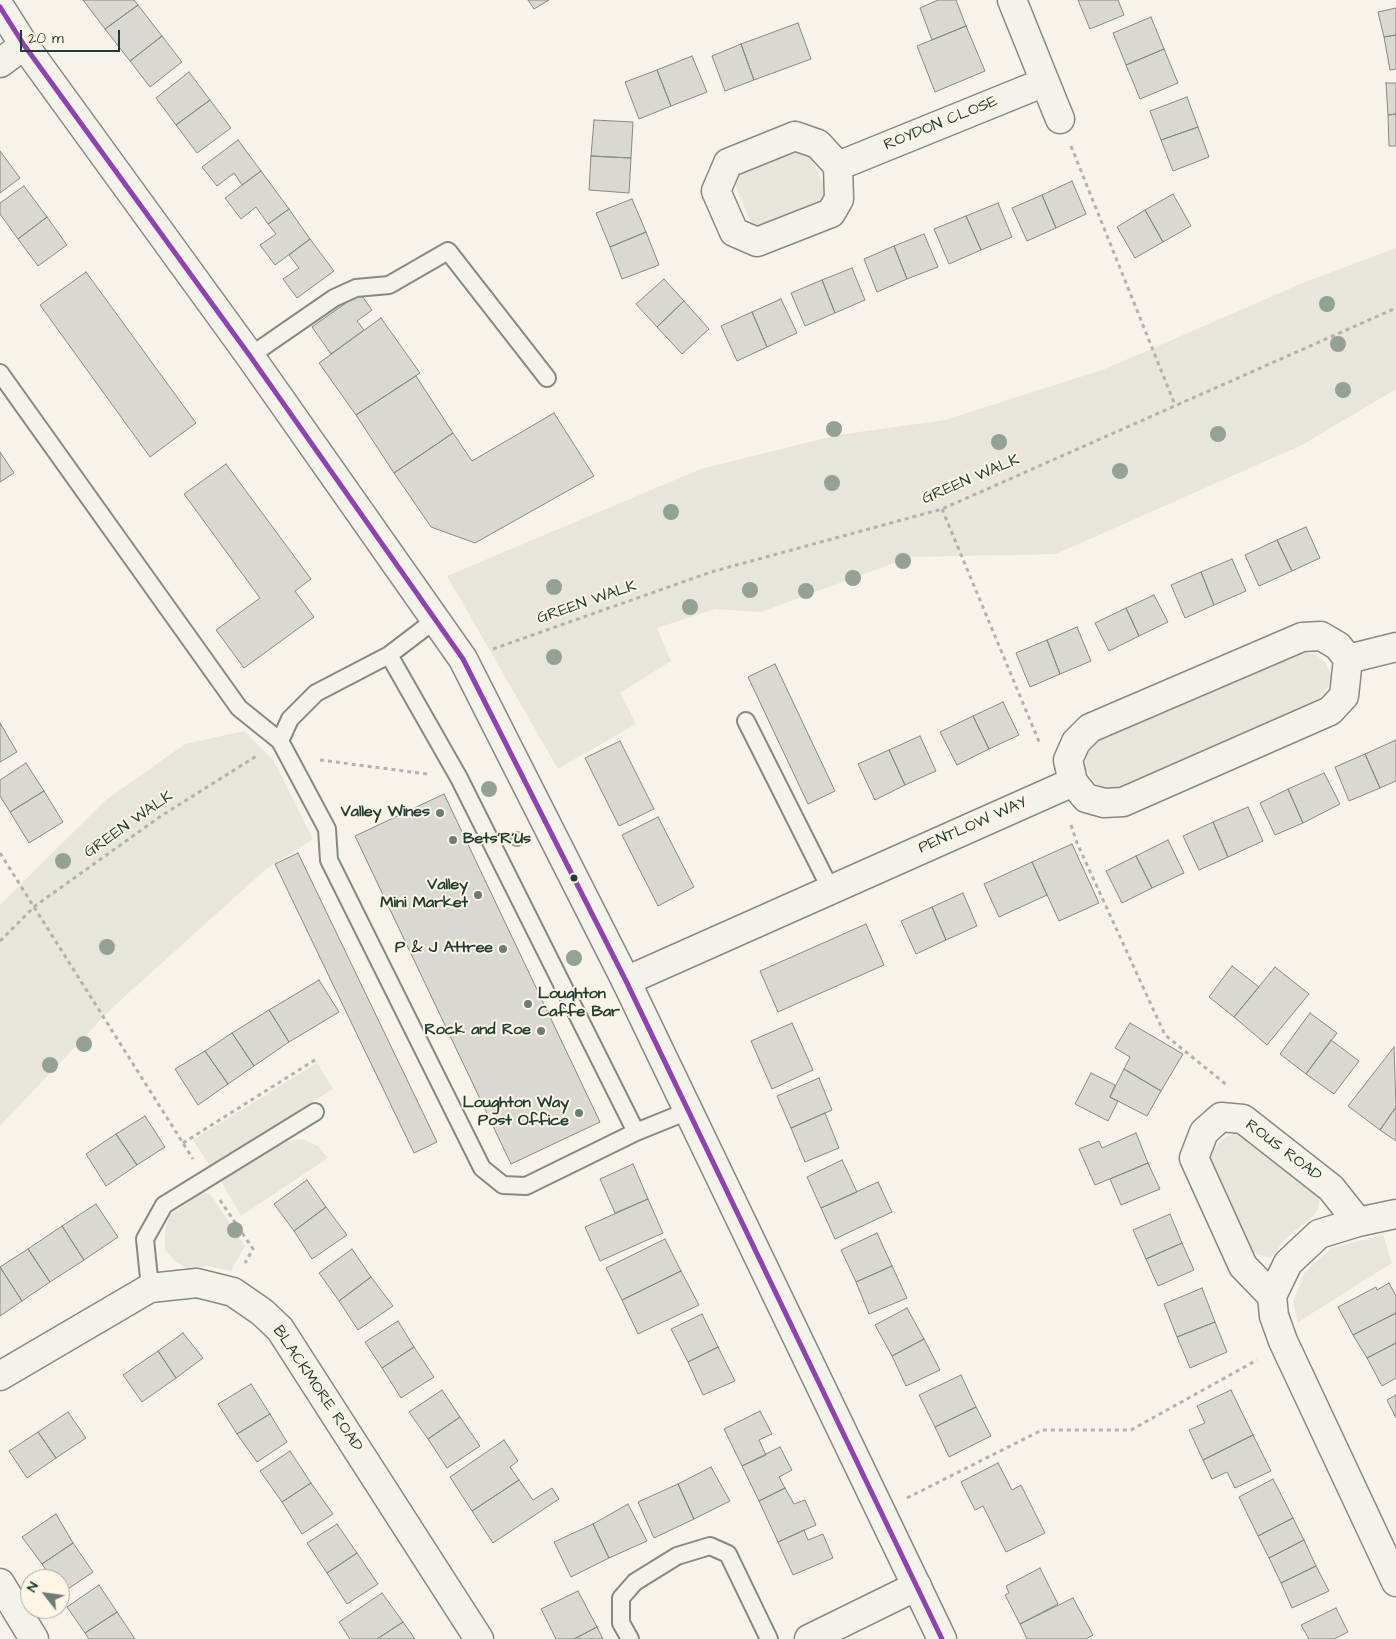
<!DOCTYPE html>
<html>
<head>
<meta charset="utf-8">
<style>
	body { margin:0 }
	#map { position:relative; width:1396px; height:1639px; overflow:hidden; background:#f7f3ea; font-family:"Architects Daughter",sans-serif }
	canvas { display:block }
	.north { position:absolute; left:20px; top:1569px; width:50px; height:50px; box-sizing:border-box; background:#fcf5e5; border:1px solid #a4ab9e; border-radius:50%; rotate:300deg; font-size:14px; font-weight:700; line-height:20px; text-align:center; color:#1f3d34 }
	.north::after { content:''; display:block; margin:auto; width:18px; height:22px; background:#6b7d74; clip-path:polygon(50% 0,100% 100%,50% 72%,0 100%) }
	.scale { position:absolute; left:20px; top:30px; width:100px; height:22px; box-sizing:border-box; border:2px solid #1f3d34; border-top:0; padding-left:6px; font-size:15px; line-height:18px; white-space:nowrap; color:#1f3d34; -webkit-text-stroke:4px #fcf5e5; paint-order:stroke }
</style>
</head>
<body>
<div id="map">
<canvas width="1396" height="1639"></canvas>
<div class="north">N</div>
<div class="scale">20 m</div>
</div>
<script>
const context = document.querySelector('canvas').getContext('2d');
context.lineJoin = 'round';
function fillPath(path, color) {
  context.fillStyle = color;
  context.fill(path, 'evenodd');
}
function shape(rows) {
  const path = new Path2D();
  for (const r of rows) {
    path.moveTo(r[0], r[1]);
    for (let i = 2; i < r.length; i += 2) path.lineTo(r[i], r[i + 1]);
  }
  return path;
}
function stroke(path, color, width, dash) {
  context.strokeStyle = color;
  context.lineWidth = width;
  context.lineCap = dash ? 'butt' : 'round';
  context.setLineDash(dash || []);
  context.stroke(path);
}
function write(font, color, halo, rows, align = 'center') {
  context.font = font + ' "Architects Daughter",sans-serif';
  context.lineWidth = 4;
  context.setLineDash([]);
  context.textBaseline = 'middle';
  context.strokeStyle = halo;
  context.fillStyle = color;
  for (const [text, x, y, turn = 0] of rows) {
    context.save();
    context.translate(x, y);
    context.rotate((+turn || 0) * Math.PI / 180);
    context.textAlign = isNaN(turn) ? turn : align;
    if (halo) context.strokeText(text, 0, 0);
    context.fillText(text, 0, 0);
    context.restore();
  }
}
fillPath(shape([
	[790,150,809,152,826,191,824,197,820,202,764,226,754,224,750,221,735,184,735,175,742,169],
	[1396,248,1396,389,1302,445,1056,554,910,557,761,612,715,609,657,628,671,661,620,693,636,724,558,769,447,576,701,469,838,435,945,420,1105,369,1305,282],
	[1296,650,1317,655,1325,662,1331,674,1328,687,1320,698,1115,790,1103,788,1093,781,1085,767,1087,751,1096,741],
	[244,731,274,761,313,839,266,869,112,1008,0,1126,0,905,106,800,185,744],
	[317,1063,333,1089,210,1166,193,1140],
	[1236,1133,1247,1135,1315,1190,1320,1197,1318,1209,1313,1216,1285,1239,1271,1258,1250,1252,1211,1159,1214,1148,1225,1137],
	[302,1139,318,1146,328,1158,241,1216,220,1179,282,1142],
	[203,1192,210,1194,245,1246,231,1271,208,1266,188,1269,176,1262,165,1250,165,1229,170,1215],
	[1383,1235,1392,1263,1298,1322,1293,1302,1305,1272,1331,1248]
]), '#e8e5da');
const building = shape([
	[83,0,134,0,138,5,105,29,83,0],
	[528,0,549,0,534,9,528,0],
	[938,0,956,0,966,26,932,40,920,8,938,0],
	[1078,0,1118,0,1124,15,1090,29,1078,0],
	[138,5,162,36,130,61,105,29,138,5],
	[1396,8,1396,35,1384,37,1378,12,1396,8],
	[1151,17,1164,49,1126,65,1113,33,1151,17],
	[798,23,811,59,754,80,741,44,798,23],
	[966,26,985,71,935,92,917,46,966,26],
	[1396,35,1396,69,1390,70,1384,37,1396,35],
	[162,36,182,62,150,87,130,61,162,36],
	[741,44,754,80,725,91,712,56,741,44],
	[1164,49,1178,83,1140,99,1126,65,1164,49],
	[692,56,707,92,671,106,657,70,692,56],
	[657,70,671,106,639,119,625,82,657,70],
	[189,72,210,100,176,125,156,98,189,72],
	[1386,83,1396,83,1396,114,1388,115,1386,83],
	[1187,97,1198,127,1161,140,1150,111,1187,97],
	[210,100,231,128,197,153,176,125,210,100],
	[1396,114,1396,146,1389,146,1388,115,1396,114],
	[594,120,633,122,631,158,591,156,594,120],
	[1198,127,1209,157,1173,171,1161,140,1198,127],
	[238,140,261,171,242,185,234,173,217,186,202,167,238,140],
	[0,151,20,178,0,193,0,151],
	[591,156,631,158,629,193,589,190,591,156],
	[261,171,289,209,268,224,256,207,241,219,225,198,261,171],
	[1072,181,1086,214,1056,228,1042,195,1072,181],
	[24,186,47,217,18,239,0,214,0,203,24,186],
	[1173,194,1191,226,1163,242,1145,210,1173,194],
	[1042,195,1056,228,1027,241,1012,208,1042,195],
	[632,199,646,232,610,247,596,213,632,199],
	[998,203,1012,237,981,250,966,216,998,203],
	[289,209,310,239,275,265,260,245,276,234,268,224,289,209],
	[1145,210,1163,242,1135,258,1117,227,1145,210],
	[966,216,981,250,949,264,934,229,966,216],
	[47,217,67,245,38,266,18,239,47,217],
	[646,232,659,265,622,279,610,247,646,232],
	[924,234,938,267,907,279,894,246,924,234],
	[310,239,334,271,297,298,283,279,299,268,289,255,310,239],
	[894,246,907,279,877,292,864,259,894,246],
	[852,268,865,300,835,313,822,280,852,268],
	[86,272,196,423,150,457,40,305,86,272],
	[664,279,684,301,657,327,636,304,664,279],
	[822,280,835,313,805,326,791,293,822,280],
	[360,293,372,310,357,321,364,330,331,354,312,327,360,293],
	[781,299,797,333,767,347,752,312,781,299],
	[684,301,709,329,682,354,657,327,684,301],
	[752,312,767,347,737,361,721,326,752,312],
	[381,318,420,373,356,415,319,363,381,318],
	[416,376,453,433,394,473,356,415,416,376],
	[554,413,594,476,475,543,431,527,394,473,453,433,472,461,554,413],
	[0,452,14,473,0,482,0,452],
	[226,464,311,579,295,591,314,617,244,668,216,630,260,598,184,494,226,464],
	[1306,527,1320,558,1292,571,1277,540,1306,527],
	[1277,540,1292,571,1259,586,1245,555,1277,540],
	[1232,559,1246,591,1214,605,1201,572,1232,559],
	[1201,572,1214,605,1185,618,1171,585,1201,572],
	[1154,595,1168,622,1139,636,1126,608,1154,595],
	[1126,608,1139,636,1109,651,1095,623,1126,608],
	[1077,627,1091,661,1060,674,1047,640,1077,627],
	[1047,640,1060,674,1030,687,1016,653,1047,640],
	[775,664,835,791,808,804,748,677,775,664],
	[1003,702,1019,735,989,749,973,716,1003,702],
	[973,716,989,749,957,765,940,732,973,716],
	[0,723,17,752,0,762,0,723],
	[920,736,936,771,905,785,889,750,920,736],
	[1396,740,1396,781,1380,788,1365,754,1396,740],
	[620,741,654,809,619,826,585,758,620,741],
	[889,750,905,785,875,800,858,764,889,750],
	[1365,754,1380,788,1349,801,1335,767,1365,754],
	[26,763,44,791,10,812,0,796,0,780,26,763],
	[1324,773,1340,804,1303,823,1288,789,1324,773],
	[1288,789,1303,823,1275,835,1260,803,1288,789],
	[44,791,63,822,29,843,10,812,44,791],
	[444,794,600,1122,511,1164,355,836,444,794],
	[1248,807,1263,841,1228,857,1213,822,1248,807],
	[658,817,694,887,658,906,622,835,658,817],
	[1213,822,1228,857,1199,870,1183,836,1213,822],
	[1168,840,1184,873,1152,888,1136,856,1168,840],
	[1072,844,1099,903,1059,921,1032,862,1072,844],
	[298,853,437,1142,414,1153,275,864,298,853],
	[1136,856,1152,888,1122,903,1106,871,1136,856],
	[1032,862,1047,895,999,917,984,884,1032,862],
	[963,893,977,926,946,940,932,907,963,893],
	[932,907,946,940,916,954,901,921,932,907],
	[866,924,884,965,778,1012,760,971,866,924],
	[1232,966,1259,987,1234,1017,1209,997,1232,966],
	[1275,967,1309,994,1267,1045,1234,1017,1275,967],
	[319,980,339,1012,289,1042,269,1010,319,980],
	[269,1010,289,1042,254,1066,232,1033,269,1010],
	[1310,1013,1337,1033,1306,1074,1280,1054,1310,1013],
	[792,1023,813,1070,772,1089,751,1041,792,1023],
	[1130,1023,1183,1054,1161,1091,1124,1069,1130,1057,1115,1048,1130,1023],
	[232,1033,254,1066,228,1084,205,1051,232,1033],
	[1331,1040,1359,1061,1334,1094,1306,1074,1331,1040],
	[1394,1047,1396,1107,1380,1130,1348,1106,1394,1047],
	[205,1051,228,1084,198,1105,175,1069,205,1051],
	[1124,1069,1161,1091,1147,1116,1110,1097,1124,1069],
	[1091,1073,1115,1085,1110,1097,1118,1101,1108,1121,1075,1104,1091,1073],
	[819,1078,832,1110,791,1128,777,1096,819,1078],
	[1396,1107,1396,1141,1380,1130,1396,1107],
	[825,1113,839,1148,805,1162,791,1128,825,1113],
	[145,1116,165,1147,137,1165,116,1134,145,1116],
	[1136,1133,1148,1163,1095,1185,1079,1149,1099,1141,1102,1148,1136,1133],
	[116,1134,137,1165,106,1186,86,1154,116,1134],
	[842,1160,857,1192,821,1208,807,1177,842,1160],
	[1148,1163,1160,1189,1121,1205,1110,1179,1148,1163],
	[633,1164,648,1199,615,1213,600,1179,633,1164],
	[307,1180,326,1207,294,1231,274,1204,307,1180],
	[878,1182,892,1212,835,1239,821,1208,878,1182],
	[648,1199,663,1233,600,1261,585,1227,648,1199],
	[96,1204,118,1237,84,1260,62,1226,96,1204],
	[326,1207,347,1235,312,1259,294,1231,326,1207],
	[1170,1214,1182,1243,1146,1259,1133,1230,1170,1214],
	[62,1226,84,1260,50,1282,28,1249,62,1226],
	[877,1233,892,1266,856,1282,841,1250,877,1233],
	[665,1239,681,1271,622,1300,606,1268,665,1239],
	[1182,1243,1194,1270,1158,1286,1146,1259,1182,1243],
	[28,1249,50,1282,22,1301,0,1267,28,1249],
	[352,1249,371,1277,339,1301,319,1273,352,1249],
	[892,1266,907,1298,869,1314,856,1282,892,1266],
	[0,1267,22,1301,0,1316,0,1267],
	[681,1271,699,1305,638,1334,622,1300,681,1271],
	[371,1277,393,1306,358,1330,339,1301,371,1277],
	[1389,1283,1396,1296,1396,1313,1353,1335,1338,1307,1376,1287,1377,1290,1389,1283],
	[1202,1288,1215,1322,1177,1337,1164,1304,1202,1288],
	[907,1308,924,1339,892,1356,875,1325,907,1308],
	[1396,1313,1396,1343,1367,1358,1353,1335,1396,1313],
	[702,1314,718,1347,688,1362,671,1329,702,1314],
	[398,1321,414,1347,382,1368,365,1342,398,1321],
	[1215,1322,1227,1352,1190,1368,1177,1337,1215,1322],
	[183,1333,203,1358,176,1378,158,1351,183,1333],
	[924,1339,940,1370,906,1386,892,1356,924,1339],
	[1396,1343,1396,1378,1382,1386,1367,1358,1396,1343],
	[414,1347,434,1377,401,1398,382,1368,414,1347],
	[718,1347,735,1381,703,1395,688,1362,718,1347],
	[158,1351,176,1378,142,1402,123,1375,158,1351],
	[961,1375,976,1407,935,1427,919,1395,961,1375],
	[251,1384,270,1414,237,1434,218,1404,251,1384],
	[442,1390,460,1417,428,1439,409,1412,442,1390],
	[1231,1390,1253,1435,1203,1460,1189,1430,1205,1423,1197,1406,1231,1390],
	[1396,1395,1396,1418,1387,1400,1396,1395],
	[976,1407,991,1436,949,1457,935,1427,976,1407],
	[760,1411,772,1434,759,1440,766,1455,742,1466,724,1429,760,1411],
	[68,1412,86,1438,56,1458,38,1432,68,1412],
	[270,1414,287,1442,257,1462,237,1434,270,1414],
	[460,1417,480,1446,447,1468,428,1439,460,1417],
	[38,1432,56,1458,27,1478,9,1451,38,1432],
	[1253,1435,1271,1471,1235,1488,1227,1472,1212,1479,1203,1460,1253,1435],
	[504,1440,518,1461,510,1467,519,1480,472,1511,450,1477,504,1440],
	[780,1447,792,1470,779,1477,785,1488,759,1501,742,1466,780,1447],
	[290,1451,311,1483,282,1502,260,1471,290,1451],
	[998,1463,1012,1490,1021,1485,1045,1533,1006,1552,983,1506,975,1510,961,1482,998,1463],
	[711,1467,730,1501,694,1519,678,1484,711,1467],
	[1273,1479,1293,1518,1258,1536,1239,1497,1273,1479],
	[519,1480,533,1500,552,1488,559,1499,493,1543,472,1511,519,1480],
	[311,1483,333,1514,302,1534,282,1502,311,1483],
	[678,1484,694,1519,654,1538,638,1502,678,1484],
	[785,1488,794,1504,805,1500,816,1525,778,1542,759,1501,785,1488],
	[628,1504,647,1541,609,1558,593,1524,628,1504],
	[56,1514,73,1543,42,1564,22,1537,56,1514],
	[1293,1518,1304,1540,1269,1558,1258,1536,1293,1518],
	[337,1524,357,1553,327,1573,307,1543,337,1524],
	[593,1524,609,1558,571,1577,554,1542,593,1524],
	[804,1530,808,1540,823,1534,833,1558,793,1575,778,1542,804,1530],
	[1304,1540,1316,1566,1281,1583,1269,1558,1304,1540],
	[73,1543,93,1572,62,1593,60,1579,52,1579,42,1564,73,1543],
	[357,1553,378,1584,347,1604,327,1573,357,1553],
	[1316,1566,1329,1591,1292,1608,1281,1583,1316,1566],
	[1040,1568,1058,1604,1020,1624,1005,1595,1009,1593,1006,1586,1040,1568],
	[99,1585,117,1612,85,1633,67,1607,99,1585],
	[578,1591,597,1627,574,1639,556,1639,541,1609,578,1591],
	[382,1593,403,1622,377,1639,350,1639,339,1622,382,1593],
	[1073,1598,1093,1635,1086,1639,1027,1639,1020,1624,1073,1598],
	[1336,1608,1348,1632,1334,1639,1309,1639,1301,1625,1336,1608],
	[117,1612,135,1639,89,1639,85,1633,117,1612],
	[403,1622,415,1639,377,1639,403,1622],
	[597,1627,603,1639,574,1639,597,1627]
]);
fillPath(building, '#dad8d2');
stroke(building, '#868984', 1);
const lane = shape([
	[250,356,334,298,356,288,389,285,448,251,547,378],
	[0,373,239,708,280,741,327,829,329,860,482,1168,503,1185,526,1186,636,1132,688,1111],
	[389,655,459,778,636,1132],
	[746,721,830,888],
	[280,741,290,719,316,693,389,655,435,620],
	[150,1288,145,1239,164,1205,315,1112],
	[630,1639,621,1623,621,1598,635,1582,677,1556,710,1546,728,1554,769,1639]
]);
const street = shape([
	[0,63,24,45],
	[1045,82,1060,119],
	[795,136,818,144,838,166,839,199,831,213,757,242,734,232,716,191,728,163,795,136],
	[838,166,1045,82,1012,0],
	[1073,782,1086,798,1104,803,1123,802,1330,711,1344,696,1348,659],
	[626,981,1073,782,1068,760,1076,742,1090,728,1302,637,1321,636,1338,646,1348,659,1396,647],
	[1396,1214,1358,1222,1319,1234,1288,1263,1272,1296,1274,1316,1283,1341,1396,1582],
	[1272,1296,1243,1266,1194,1158,1204,1132,1221,1117,1243,1119,1331,1188,1358,1222],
	[0,1376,150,1288,197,1283,233,1292,262,1312,280,1329,479,1639],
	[0,1583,34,1639],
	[809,1639,917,1586]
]);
const secondary = shape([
	[0,7,24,45,250,356,463,659,626,981,942,1639]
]);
stroke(lane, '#868984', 20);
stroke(street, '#868984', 31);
stroke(secondary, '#868984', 31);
stroke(shape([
	[1071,146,1175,405],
	[942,509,1040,744],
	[493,649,711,572,942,509,1396,308],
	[320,760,427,774],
	[1071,825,1077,843,1165,1035,1228,1086],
	[0,853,193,1159],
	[0,941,35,906,161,816,258,755],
	[183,1143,318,1058],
	[220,1200,253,1249,245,1263],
	[907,1498,1042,1430,1131,1430,1257,1360]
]), '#b0b2ad', 3, [4, 4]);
stroke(lane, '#f5f2ec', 16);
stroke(street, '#f5f2ec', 28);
stroke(secondary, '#f5f2ec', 28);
stroke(shape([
	[0,7,24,45,250,356,463,659,626,981,942,1639]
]), '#8e44ad', 5);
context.fillStyle = '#95a096';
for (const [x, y] of [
	[1327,304],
	[1338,344],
	[1343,390],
	[834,429],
	[1218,434],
	[999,442],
	[1120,471],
	[832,483],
	[671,512],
	[903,561],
	[853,578],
	[554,587],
	[750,590],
	[806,591],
	[690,607],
	[554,657],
	[489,789],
	[517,839],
	[63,861],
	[107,947],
	[574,958],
	[84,1044],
	[50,1065],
	[235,1230]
]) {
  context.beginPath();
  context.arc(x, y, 8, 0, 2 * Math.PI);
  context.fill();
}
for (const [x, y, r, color] of [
	[440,813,5,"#6b7d74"],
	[453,840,5,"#6b7d74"],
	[574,878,4.5,"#1f3d34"],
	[478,895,5,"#6b7d74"],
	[503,949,5,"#6b7d74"],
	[528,1004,5,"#6b7d74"],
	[541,1031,5,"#6b7d74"],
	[579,1113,5,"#6b7d74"]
]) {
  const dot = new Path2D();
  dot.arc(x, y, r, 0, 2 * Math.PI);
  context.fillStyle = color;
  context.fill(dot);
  stroke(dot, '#fcf5e5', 2);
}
write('16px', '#1f3d34', '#fcf5e5', [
	["ROYDON CLOSE",941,124,-22],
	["GREEN WALK",971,480,-23],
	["GREEN WALK",587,603,-19],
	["GREEN WALK",129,825,-35],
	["PENTLOW WAY",973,826,-24],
	["ROUS ROAD",1283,1151,37],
	["BLACKMORE ROAD",317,1389,56]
]);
write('bold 16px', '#1f3d34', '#fcf5e5', [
	["Valley Wines",430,813],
	["Bets'R'Us",463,840,"left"],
	["Valley",468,886],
	["Mini Market",468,904],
	["P & J Attree",493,949],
	["Loughton",538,995,"left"],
	["Caffe Bar",538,1013,"left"],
	["Rock and Roe",531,1031],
	["Loughton Way",569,1104],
	["Post Office",569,1122]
], 'right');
</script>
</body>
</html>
